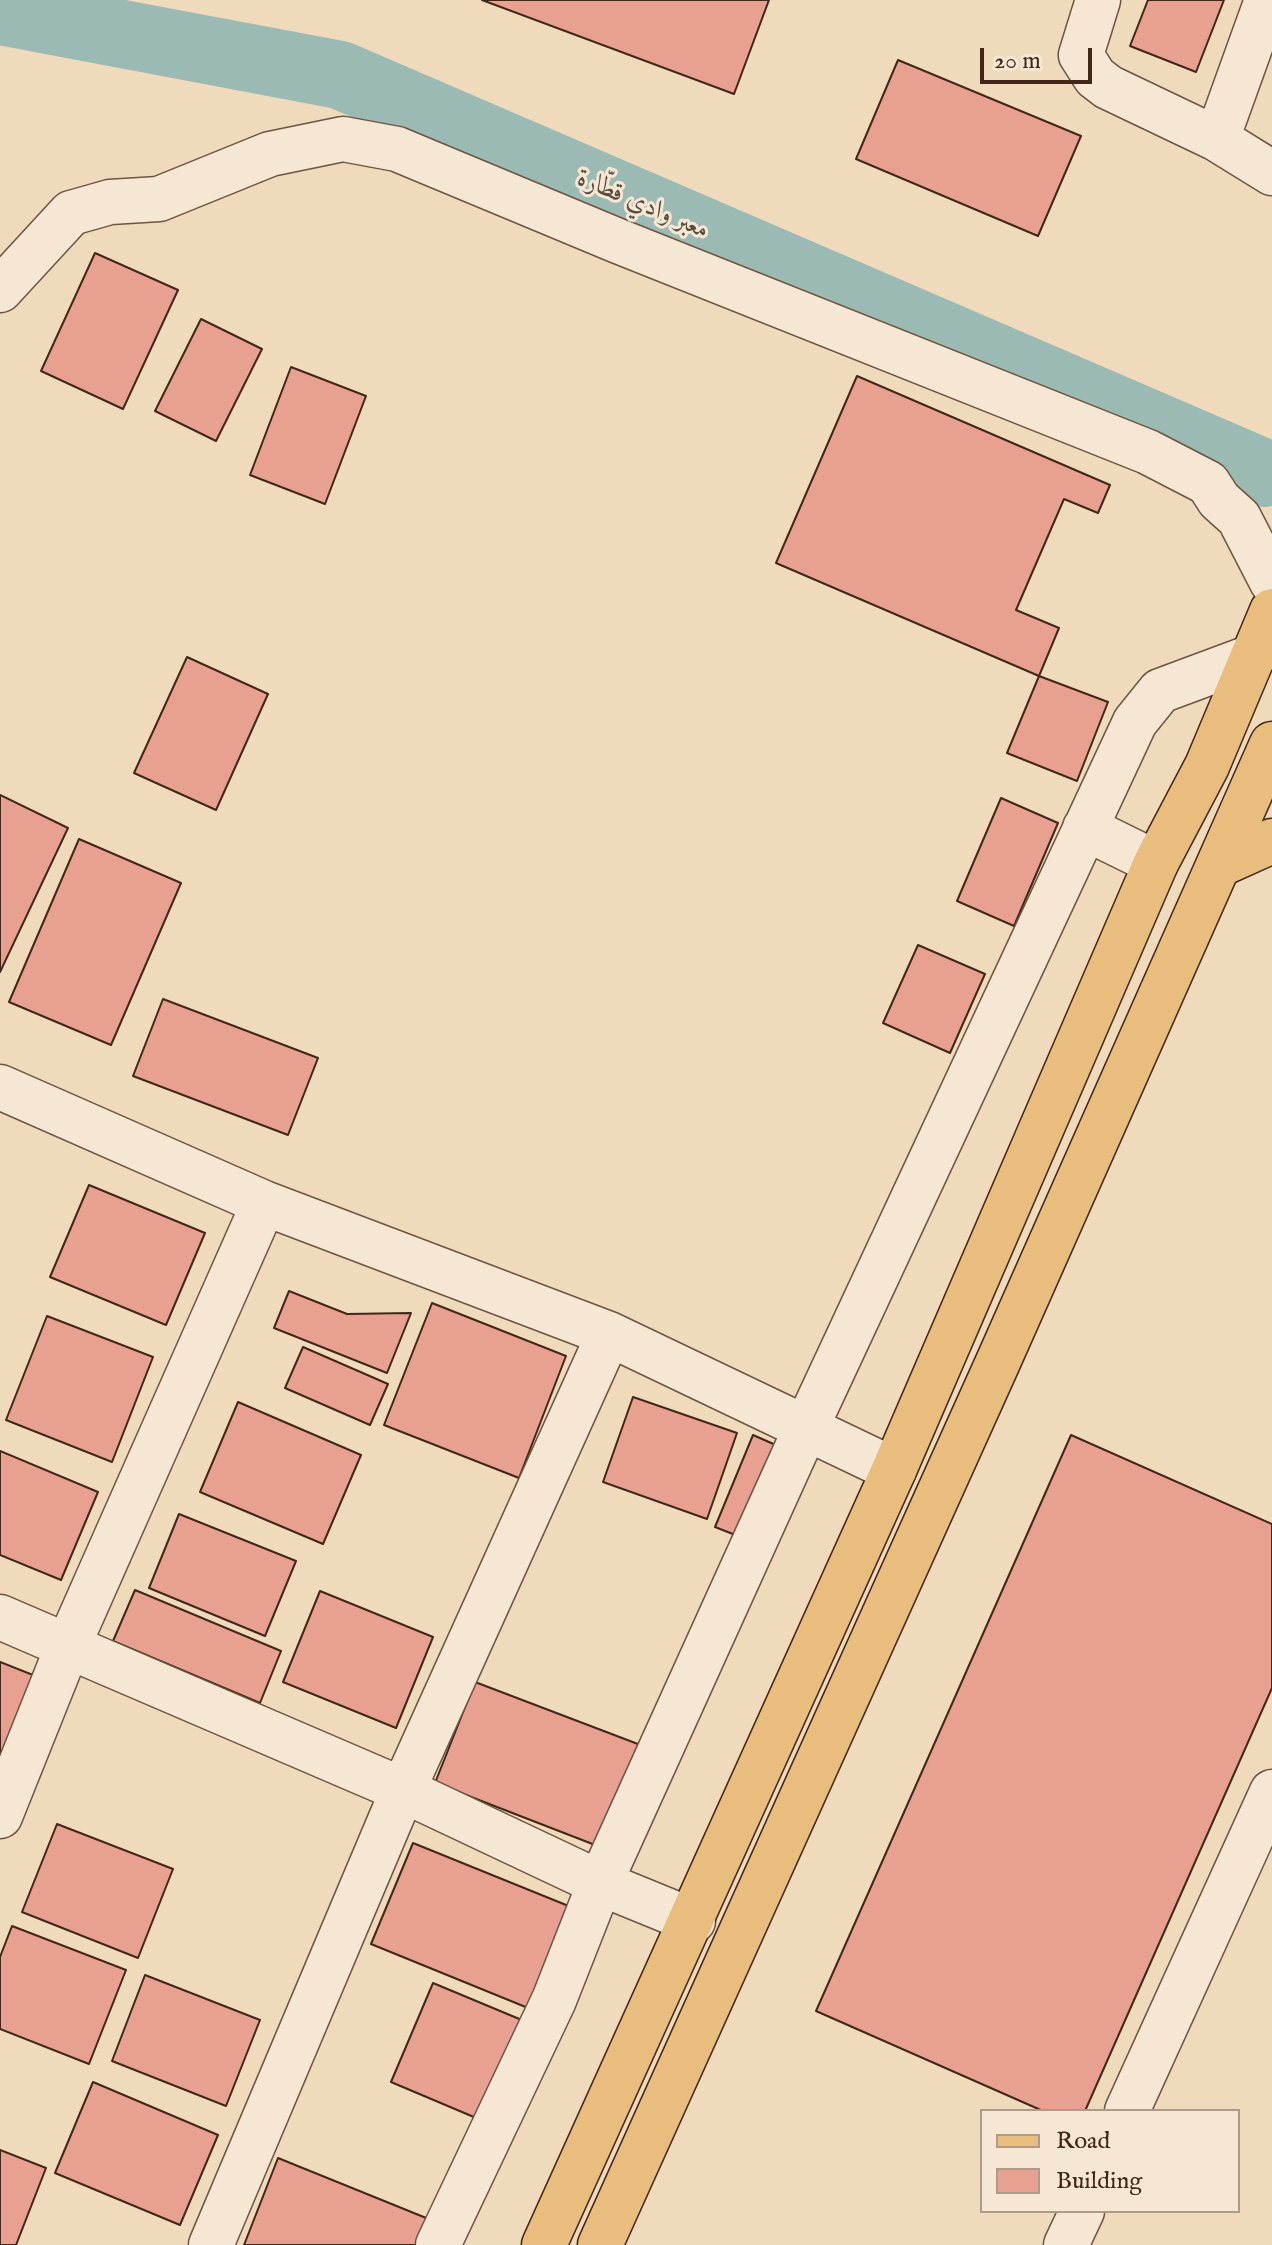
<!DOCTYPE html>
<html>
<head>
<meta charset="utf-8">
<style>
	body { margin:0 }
	#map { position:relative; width:1272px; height:2245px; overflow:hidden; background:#efdabb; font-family:"IM FELL English",serif }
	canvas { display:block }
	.legend { position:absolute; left:980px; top:2109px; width:260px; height:104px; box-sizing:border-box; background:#f5e7d3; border:2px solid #ad9a89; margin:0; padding:10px 14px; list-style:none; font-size:24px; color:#422719 }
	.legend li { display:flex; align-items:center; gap:16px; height:40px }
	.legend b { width:40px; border:2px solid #ad9a89 }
	.scale { position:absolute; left:980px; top:48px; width:112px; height:36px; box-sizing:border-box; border:4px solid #422719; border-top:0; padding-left:10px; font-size:24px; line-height:28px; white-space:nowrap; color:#422719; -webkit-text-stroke:6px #f5e7d3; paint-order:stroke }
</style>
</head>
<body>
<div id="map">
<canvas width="1272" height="2245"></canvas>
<ul class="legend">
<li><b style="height:10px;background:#e8bd7e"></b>Road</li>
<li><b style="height:22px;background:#e8a191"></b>Building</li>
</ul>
<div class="scale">20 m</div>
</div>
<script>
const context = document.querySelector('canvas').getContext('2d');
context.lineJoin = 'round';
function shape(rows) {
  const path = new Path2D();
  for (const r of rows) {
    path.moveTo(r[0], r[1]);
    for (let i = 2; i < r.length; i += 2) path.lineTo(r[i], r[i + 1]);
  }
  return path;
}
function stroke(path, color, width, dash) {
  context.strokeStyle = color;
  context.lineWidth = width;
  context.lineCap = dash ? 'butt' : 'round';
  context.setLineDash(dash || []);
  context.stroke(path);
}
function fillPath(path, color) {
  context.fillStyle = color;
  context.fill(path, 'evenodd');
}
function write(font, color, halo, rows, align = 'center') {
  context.font = font + ' "IM FELL English",Amiri,serif';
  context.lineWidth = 6;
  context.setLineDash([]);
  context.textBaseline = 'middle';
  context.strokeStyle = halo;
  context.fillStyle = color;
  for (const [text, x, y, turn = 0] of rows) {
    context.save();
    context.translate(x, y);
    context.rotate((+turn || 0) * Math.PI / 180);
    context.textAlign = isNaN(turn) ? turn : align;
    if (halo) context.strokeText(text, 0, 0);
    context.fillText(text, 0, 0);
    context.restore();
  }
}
stroke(shape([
	[0,11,340,75,1264,473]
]), '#9abab3', 68);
const building = shape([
	[482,0,769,0,734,94,482,0],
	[1148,0,1224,0,1196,72,1130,46,1148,0],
	[898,60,1081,136,1038,236,856,159,898,60],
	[95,253,178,290,123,409,41,371,95,253],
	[201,319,262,349,216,441,155,411,201,319],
	[291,367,366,396,325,504,250,475,291,367],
	[857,376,1110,485,1098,513,1064,499,1016,610,1059,628,1039,676,776,563,857,376],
	[187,657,268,694,216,810,134,773,187,657],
	[1039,676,1108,702,1077,781,1007,753,1039,676],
	[0,795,68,828,0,972,0,795],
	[1001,798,1058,823,1014,926,957,901,1001,798],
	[79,839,181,883,111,1045,9,1002,79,839],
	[918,945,985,974,950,1053,883,1023,918,945],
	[163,999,318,1058,288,1135,133,1076,163,999],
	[89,1185,205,1233,166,1325,50,1277,89,1185],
	[289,1291,347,1314,411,1313,387,1373,274,1328,289,1291],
	[432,1303,566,1356,519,1478,384,1425,432,1303],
	[47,1316,153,1357,112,1462,6,1420,47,1316],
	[303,1347,388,1384,370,1425,285,1388,303,1347],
	[633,1397,737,1433,707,1519,603,1482,633,1397],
	[238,1402,361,1455,323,1544,200,1492,238,1402],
	[753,1435,785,1449,743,1538,715,1527,753,1435],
	[1071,1435,1272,1524,1272,1688,1085,2111,1043,2111,816,2011,1071,1435],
	[0,1451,98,1492,61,1580,0,1555,0,1451],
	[179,1514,296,1561,265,1636,149,1588,179,1514],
	[135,1590,281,1651,260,1703,113,1641,135,1590],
	[320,1591,433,1637,396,1728,283,1682,320,1591],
	[0,1662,43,1679,0,1784,0,1662],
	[475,1682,651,1749,608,1850,435,1783,475,1682],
	[57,1824,173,1869,138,1958,22,1912,57,1824],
	[413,1843,576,1909,533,2010,371,1944,413,1843],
	[12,1926,126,1970,89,2064,0,2029,0,1957,12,1926],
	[145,1975,260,2020,226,2106,112,2061,145,1975],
	[433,1983,529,2023,488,2123,391,2082,433,1983],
	[93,2082,218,2135,180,2225,55,2173,93,2082],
	[0,2150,46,2168,16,2245,0,2245,0,2150],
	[278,2158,441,2224,433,2245,244,2245,278,2158]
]);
fillPath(building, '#e8a191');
stroke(building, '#422719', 2);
const minor = shape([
	[1098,0,1081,55,1095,77,1108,87,1217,139,1272,173],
	[1217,139,1267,0],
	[0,290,71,213,110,202,159,199,270,154,343,139,397,149,618,241,1148,452,1208,483,1219,500,1239,518,1272,582],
	[1085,828,1156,863],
	[0,1087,264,1203,609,1334,894,1470],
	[0,1617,403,1790,600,1883,693,1921],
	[0,1816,68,1646,264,1203],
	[1127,2111,1272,1792],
	[211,2245,403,1790,609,1334],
	[438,2245,554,2000,600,1883,806,1428,1135,722,1160,691,1254,656],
	[1066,2245,1082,2211]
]);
const major = shape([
	[1221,864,1272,841]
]);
const highway = shape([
	[544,2245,894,1470,1156,863,1207,766,1272,611],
	[600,2245,998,1362,1272,744]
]);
stroke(minor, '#6d5442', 47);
stroke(major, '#422719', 47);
stroke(highway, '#422719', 47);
stroke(minor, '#f5e7d3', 44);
stroke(major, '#e8bd7e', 44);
stroke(highway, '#e8bd7e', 44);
write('italic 26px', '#584c40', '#f5e7d3', [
	["معبر وادي قطّارة",643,206,23]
]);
</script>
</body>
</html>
